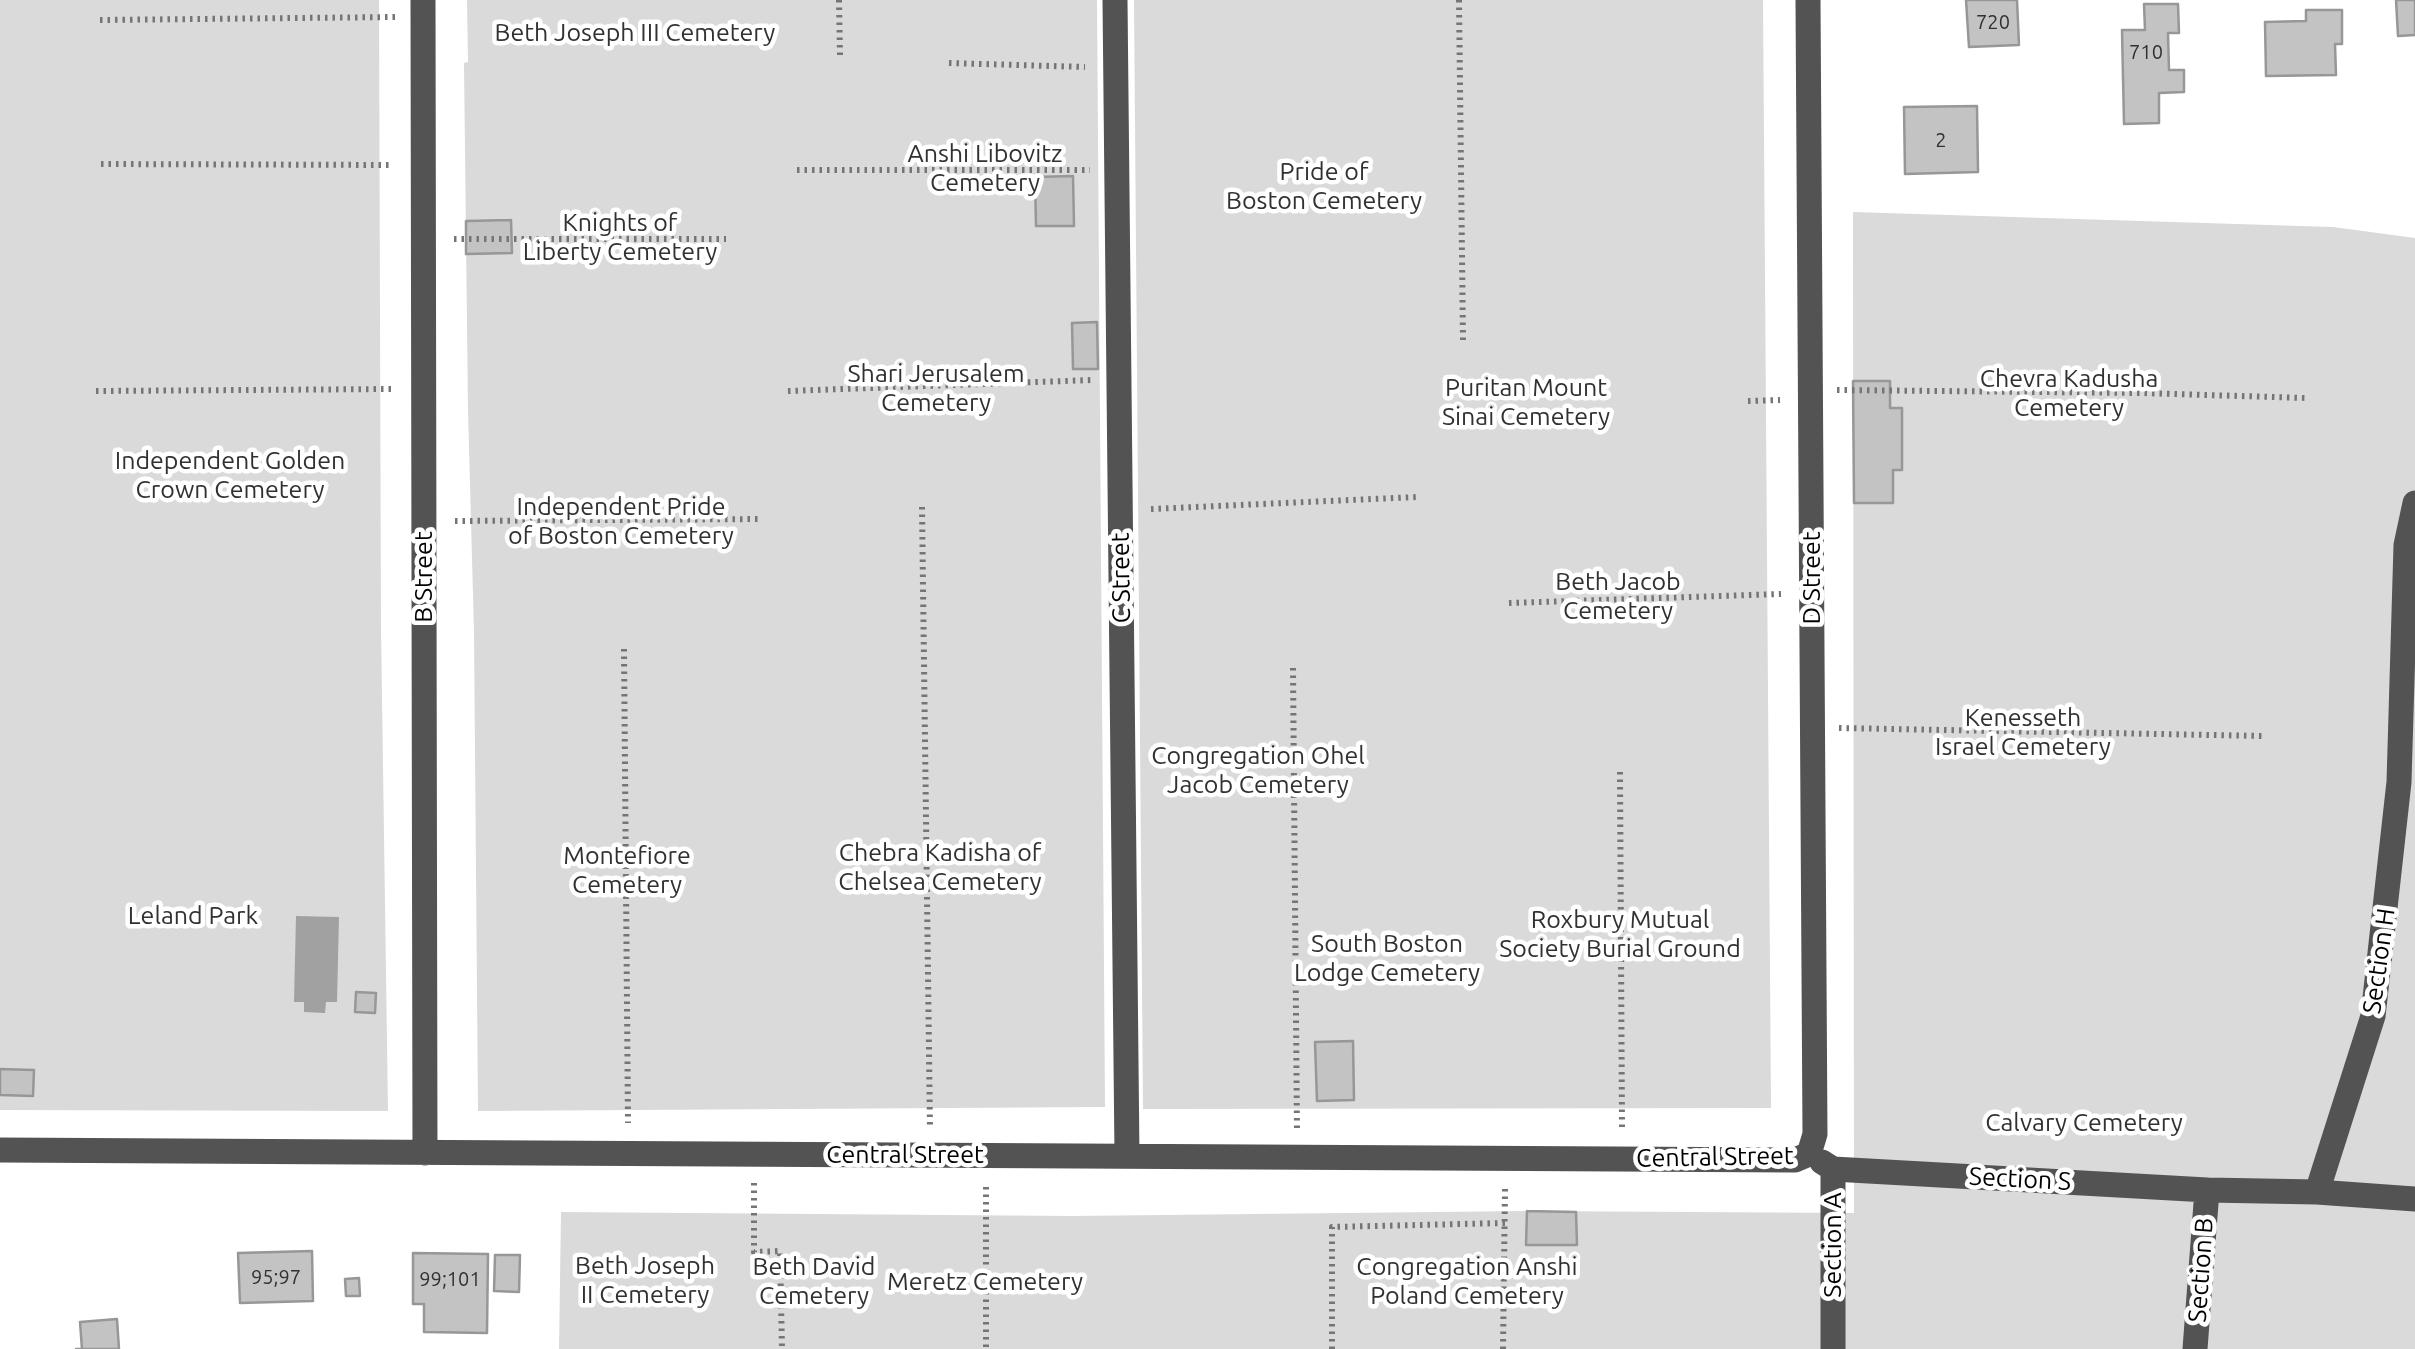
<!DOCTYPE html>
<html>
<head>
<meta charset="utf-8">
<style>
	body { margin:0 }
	canvas { display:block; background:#fff }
</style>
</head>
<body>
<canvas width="2415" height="1349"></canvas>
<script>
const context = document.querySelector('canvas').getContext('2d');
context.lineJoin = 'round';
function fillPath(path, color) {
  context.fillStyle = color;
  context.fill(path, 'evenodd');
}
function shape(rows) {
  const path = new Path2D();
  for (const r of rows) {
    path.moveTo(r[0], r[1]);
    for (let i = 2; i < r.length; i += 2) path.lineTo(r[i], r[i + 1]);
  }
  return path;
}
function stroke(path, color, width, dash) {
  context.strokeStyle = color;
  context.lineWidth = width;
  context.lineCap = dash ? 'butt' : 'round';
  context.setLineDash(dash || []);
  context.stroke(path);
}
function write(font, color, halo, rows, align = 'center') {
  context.font = font + ' Ubuntu,sans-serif';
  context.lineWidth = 9;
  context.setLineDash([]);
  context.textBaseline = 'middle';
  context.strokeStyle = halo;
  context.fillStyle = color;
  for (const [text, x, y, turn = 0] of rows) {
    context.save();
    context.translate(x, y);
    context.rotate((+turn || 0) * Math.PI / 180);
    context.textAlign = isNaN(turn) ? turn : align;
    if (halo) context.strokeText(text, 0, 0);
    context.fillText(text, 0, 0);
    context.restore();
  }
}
fillPath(shape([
	[0,0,379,0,381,628,388,1111,0,1110],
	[467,0,1097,0,1105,1107,478,1111,474,632,468,411,464,63,468,62],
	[1134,0,1763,0,1771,1108,1143,1109],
	[1853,212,2333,227,2415,238,2415,1349,559,1349,561,1212,1072,1216,1527,1211,1854,1213]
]), '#dadada');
fillPath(shape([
	[296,916,339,917,337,1002,326,1002,325,1013,304,1012,304,1002,294,1002]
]), '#a1a1a1');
const building = shape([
	[1966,0,2017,0,2019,45,1969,47,1966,0],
	[2396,0,2415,0,2415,35,2398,36,2396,0],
	[2144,4,2178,4,2179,33,2168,33,2169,70,2184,70,2184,92,2159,93,2159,123,2124,124,2122,30,2145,30,2144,4],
	[2306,10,2342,10,2342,44,2335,44,2336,75,2266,76,2265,22,2306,21,2306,10],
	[1977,106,1978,172,1905,174,1904,107,1977,106],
	[1073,176,1074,226,1036,226,1035,177,1073,176],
	[511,220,512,253,466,254,466,221,511,220],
	[1097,322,1098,369,1073,369,1072,323,1097,322],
	[1853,381,1890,381,1890,408,1902,408,1902,470,1893,470,1893,503,1854,503,1853,381],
	[356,992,376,993,375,1013,355,1012,356,992],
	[1353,1041,1354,1100,1317,1101,1315,1042,1353,1041],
	[0,1069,34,1070,33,1096,0,1095,0,1069],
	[1527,1211,1576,1212,1577,1245,1526,1245,1527,1211],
	[312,1251,313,1301,240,1303,238,1253,312,1251],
	[413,1253,488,1254,487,1333,424,1332,424,1304,413,1304,413,1253],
	[495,1255,520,1255,519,1292,494,1291,495,1255],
	[359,1278,360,1296,346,1296,345,1279,359,1278],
	[117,1319,119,1349,76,1349,82,1349,80,1322,117,1319]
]);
fillPath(building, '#c3c3c3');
stroke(building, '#979797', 2.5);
stroke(shape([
	[839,0,840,55],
	[1459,0,1463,340],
	[100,20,396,17],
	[949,63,1085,67],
	[101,164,392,165],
	[797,170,1090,170],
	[454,239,726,239],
	[1837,390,2141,393,2306,398],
	[96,391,392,389],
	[788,391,1092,380],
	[1748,401,1780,400],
	[922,507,930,1129],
	[1151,509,1417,497],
	[455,521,762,519],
	[1509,603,1781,594],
	[624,649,628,1123],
	[1293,668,1297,1131],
	[1839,728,2264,736],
	[1620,772,1622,1128],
	[754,1183,754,1252,780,1251,782,1349],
	[986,1187,986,1349],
	[1332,1349,1332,1227,1505,1223],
	[1503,1349,1505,1189]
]), '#757575', 6, [2.5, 5]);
stroke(shape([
	[423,0,425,1153],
	[1115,0,1127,1156],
	[1808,0,1815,1134,1809,1154],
	[0,1150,1795,1160,1809,1154],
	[1822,1162,1833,1169,1833,1349],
	[1833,1169,2207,1190,2317,1192,2415,1199],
	[2317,1192,2373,1016,2399,782,2406,545,2415,503],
	[2195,1349,2207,1190]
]), '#535353', 25);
write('20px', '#313131', null, [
	["720",1993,22],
	["710",2146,52],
	["2",1941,140],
	["95;97",276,1277],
	["99;101",450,1279]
]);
write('25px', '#313131', '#fff', [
	["Beth Joseph III Cemetery",635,33],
	["Anshi Libovitz",985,154],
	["Cemetery",985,183],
	["Pride of",1324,172],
	["Boston Cemetery",1324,201],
	["Knights of",620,223],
	["Liberty Cemetery",620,252],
	["Shari Jerusalem",936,374],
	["Cemetery",936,403],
	["Chevra Kadusha",2069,379],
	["Cemetery",2069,408],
	["Puritan Mount",1526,388],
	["Sinai Cemetery",1526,417],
	["Independent Golden",230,461],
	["Crown Cemetery",230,490],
	["Independent Pride",621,507],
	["of Boston Cemetery",621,536],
	["Beth Jacob",1618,582],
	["Cemetery",1618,611],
	["Kenesseth",2023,718],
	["Israel Cemetery",2023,747],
	["Congregation Ohel",1258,756],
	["Jacob Cemetery",1258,785],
	["Chebra Kadisha of",940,853],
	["Chelsea Cemetery",940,882],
	["Montefiore",627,856],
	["Cemetery",627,885],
	["Leland Park",193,916],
	["Roxbury Mutual",1620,920],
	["Society Burial Ground",1620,949],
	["South Boston",1387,944],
	["Lodge Cemetery",1387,973],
	["Calvary Cemetery",2084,1123],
	["Beth Joseph",645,1266],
	["II Cemetery",645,1295],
	["Beth David",814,1267],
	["Cemetery",814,1296],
	["Congregation Anshi",1467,1267],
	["Poland Cemetery",1467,1296],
	["Meretz Cemetery",985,1282]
]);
write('25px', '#000', '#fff', [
	["B Street",424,577,-90],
	["C Street",1121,578,-91],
	["D Street",1812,578,-90],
	["Section H",2379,961,-82],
	["Central Street",905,1155],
	["Central Street",1715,1157,-1],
	["Section S",2020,1179,3],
	["Section A",1833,1245,-90],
	["Section B",2201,1270,-86]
]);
</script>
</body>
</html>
